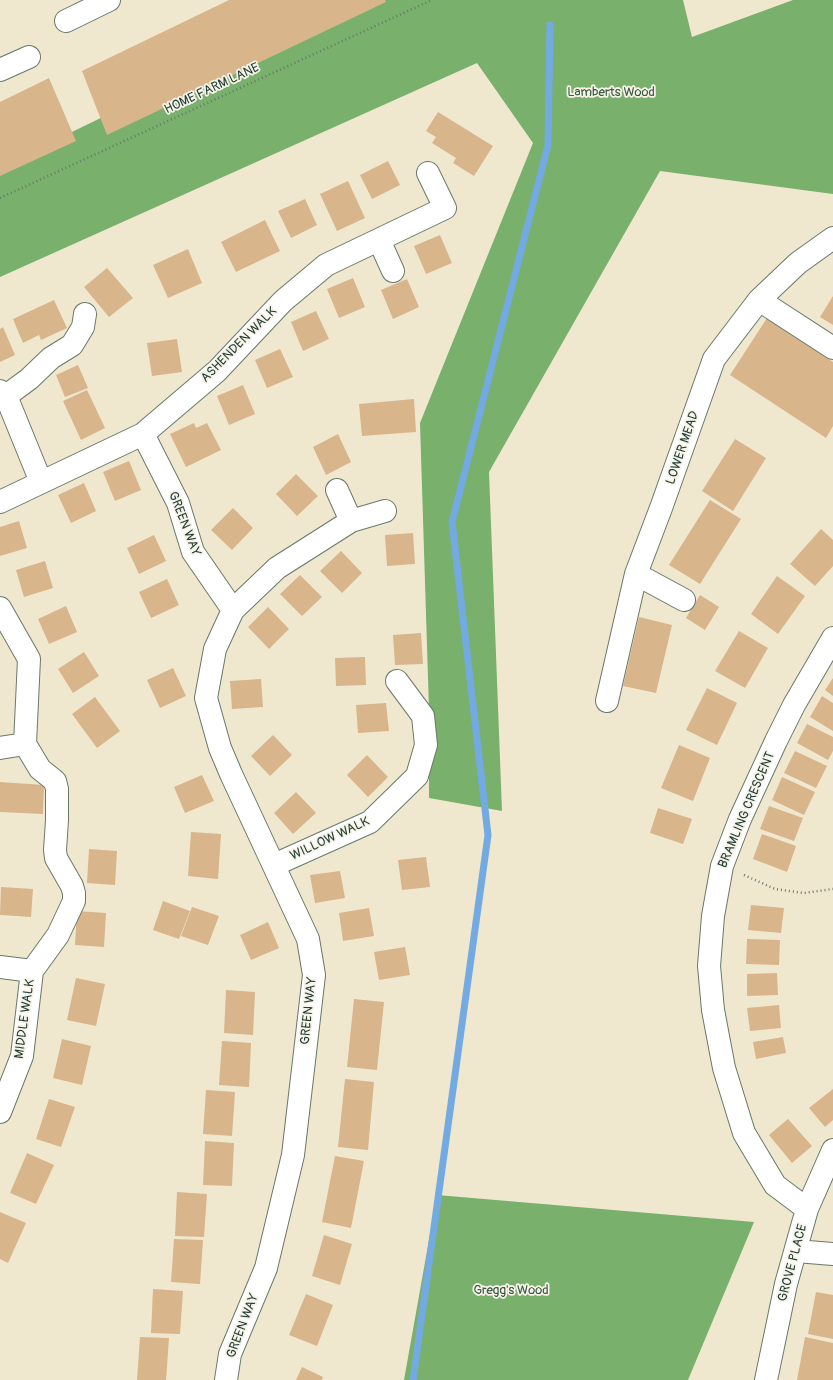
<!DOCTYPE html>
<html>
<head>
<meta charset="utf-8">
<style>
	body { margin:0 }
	canvas { display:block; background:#efe8ce }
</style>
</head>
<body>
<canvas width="833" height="1380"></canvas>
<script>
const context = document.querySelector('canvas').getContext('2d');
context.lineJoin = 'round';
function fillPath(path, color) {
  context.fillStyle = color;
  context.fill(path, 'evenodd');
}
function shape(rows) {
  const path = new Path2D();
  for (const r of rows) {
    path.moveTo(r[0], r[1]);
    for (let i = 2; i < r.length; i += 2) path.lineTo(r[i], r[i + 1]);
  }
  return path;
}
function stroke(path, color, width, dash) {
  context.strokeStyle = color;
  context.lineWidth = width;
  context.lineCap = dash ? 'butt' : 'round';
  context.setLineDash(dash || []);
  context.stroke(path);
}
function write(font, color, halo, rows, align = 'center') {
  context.font = font + ' Pangolin,sans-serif';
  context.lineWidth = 3.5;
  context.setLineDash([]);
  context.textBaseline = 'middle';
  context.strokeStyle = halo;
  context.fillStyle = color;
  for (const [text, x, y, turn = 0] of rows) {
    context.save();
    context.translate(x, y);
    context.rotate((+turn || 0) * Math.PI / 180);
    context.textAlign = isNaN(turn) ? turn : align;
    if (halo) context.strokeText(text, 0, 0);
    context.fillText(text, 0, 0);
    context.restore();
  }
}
fillPath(shape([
	[343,0,683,0,692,37,793,0,833,0,833,194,660,171,489,472,502,811,429,798,429,710,420,423,533,143,477,63,0,277,0,167],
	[437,1195,754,1222,688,1380,404,1380]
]), '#78b06c');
stroke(shape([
	[413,1380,488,835,452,522,548,145,550,25]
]), '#74aae2', 7);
fillPath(shape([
	[229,0,385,0,386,2,107,135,82,71],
	[49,78,76,141,0,176,0,102],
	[438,112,493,146,474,176,453,163,456,158,432,143,436,137,426,131],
	[388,161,400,185,372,199,360,175],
	[348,181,365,218,337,231,320,194],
	[305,199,317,225,291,238,278,211],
	[265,220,280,251,236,272,221,242],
	[440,235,452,263,426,274,414,246],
	[188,249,202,283,168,298,153,265],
	[107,268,133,298,109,317,84,287],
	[353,278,365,307,339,318,327,289],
	[407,279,419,307,393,319,381,290],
	[833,296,833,325,820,317],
	[54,300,67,328,41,340,39,335,23,343,13,319],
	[316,311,329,339,303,351,291,322],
	[767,318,833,362,833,426,826,438,730,375],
	[3,327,15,355,0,362,0,329],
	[177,339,182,372,152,376,147,343],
	[280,349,293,377,267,388,255,360],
	[78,365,88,388,65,397,56,375],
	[243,385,255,414,229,425,217,396],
	[87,390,105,428,81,440,63,401],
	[414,399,416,432,362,436,359,404],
	[194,423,196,428,207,423,221,450,186,467,170,434],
	[338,434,351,462,326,475,313,447],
	[735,439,766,458,733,511,702,491],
	[129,461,141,490,115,501,103,472],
	[296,474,318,496,297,516,276,494],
	[84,483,96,511,71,523,58,495],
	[710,500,741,519,700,584,669,565],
	[233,508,253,528,232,550,211,530],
	[19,521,27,548,0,556,0,527],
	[821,529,833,540,833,566,815,586,790,564],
	[413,533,415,564,387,566,385,535],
	[154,535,166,561,139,574,127,548],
	[341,551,362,573,342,593,320,571],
	[45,561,53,588,24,597,16,570],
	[300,575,322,597,302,616,280,594],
	[777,576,805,596,778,634,751,614],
	[167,579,179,605,151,618,139,592],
	[700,595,719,607,705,630,686,618],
	[66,606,77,632,49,644,38,619],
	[268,607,289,629,269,649,248,627],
	[639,617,672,625,656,693,623,686],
	[739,631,768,648,745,688,715,671],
	[421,633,423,664,395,665,393,635],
	[84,652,99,676,73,693,58,669],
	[365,657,366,685,336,686,335,658],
	[173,668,186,696,160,708,147,680],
	[833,678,833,696,825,690],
	[261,679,263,707,232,709,230,681],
	[707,688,737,703,717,745,686,730],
	[822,696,833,703,833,731,810,717],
	[95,697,120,731,97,748,72,714],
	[386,703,389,731,358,733,356,705],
	[807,724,833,737,833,751,828,760,797,743],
	[273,735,292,755,270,776,251,756],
	[679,745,710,758,693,801,661,788],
	[795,751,827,766,816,788,784,773],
	[367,755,388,777,368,797,347,775],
	[202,775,214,801,185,813,174,787],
	[782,777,815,792,804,815,772,800],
	[0,782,44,785,43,814,0,812],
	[296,792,316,813,293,834,274,813],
	[769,806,803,818,794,841,760,829],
	[658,808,692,819,683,844,650,833],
	[191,832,221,834,218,879,188,876],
	[762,834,796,846,787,872,753,859],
	[89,849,117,851,115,885,87,883],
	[426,857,430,887,402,890,398,860],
	[340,871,345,898,315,903,310,875],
	[1,887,33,889,31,917,0,915],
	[163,901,190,911,179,939,153,930],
	[751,905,784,908,781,933,748,930],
	[192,907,219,916,208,945,181,936],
	[369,908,374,936,343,941,339,913],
	[77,911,106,913,104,947,75,945],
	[268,922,279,948,251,960,240,935],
	[747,939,780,940,779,965,746,964],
	[405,947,410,975,379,980,374,952],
	[777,973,778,995,747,996,747,974],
	[76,978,105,984,96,1026,67,1020],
	[226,990,255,992,253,1035,224,1033],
	[354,999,384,1002,377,1070,347,1067],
	[779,1005,781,1028,750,1031,747,1008],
	[783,1037,786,1053,756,1059,753,1042],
	[62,1039,91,1046,82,1085,53,1078],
	[222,1041,251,1043,249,1087,219,1085],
	[345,1079,374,1082,368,1150,338,1147],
	[833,1089,833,1120,825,1127,809,1108],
	[206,1090,235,1092,232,1136,203,1134],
	[49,1099,75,1107,61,1147,36,1139],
	[788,1119,812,1146,792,1163,769,1135],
	[205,1141,234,1143,232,1186,203,1185],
	[27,1153,54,1165,36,1204,10,1193],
	[335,1156,364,1161,351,1228,322,1222],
	[177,1192,207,1194,204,1237,175,1236],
	[0,1212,26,1223,8,1263,0,1259],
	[324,1235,352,1244,340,1285,312,1276],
	[174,1239,203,1240,200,1284,171,1282],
	[153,1289,183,1291,180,1334,151,1333],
	[816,1292,833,1295,833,1339,808,1334],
	[306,1294,333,1305,317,1346,289,1335],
	[140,1337,169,1338,166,1380,137,1380],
	[805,1337,833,1343,833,1380,797,1380],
	[302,1367,323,1377,322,1380,296,1380]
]), '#d9b58c');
const minor = shape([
	[66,21,109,0],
	[0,70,29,57],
	[379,240,393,271],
	[759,300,833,348],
	[0,391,6,396,41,482],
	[6,396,29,379,51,358,72,345,83,327,85,314],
	[143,434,178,503,193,552,233,610],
	[337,490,351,521],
	[0,502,143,434,217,371,283,301,326,265,445,208,428,173],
	[636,574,684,600],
	[0,608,29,659,25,744],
	[607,701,636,574,661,508,714,359,759,300,798,263,833,238],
	[0,748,25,744],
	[274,865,370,822,417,776,426,745,423,716,397,681],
	[0,967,32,971],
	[0,1112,22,1056,32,971,58,935,74,901,74,893,72,886,56,858,55,850,57,820,57,789,55,781,40,769,25,744],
	[807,1209,775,1185,744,1133,724,1068,713,1010,709,966,713,916,722,866,740,819,776,741,794,705,833,638],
	[796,1251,833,1254],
	[226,1380,230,1354,266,1268,293,1155,314,975,308,939,231,774,220,748,206,698,215,649,233,610,277,568,351,521,385,511],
	[766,1380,786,1284,807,1209,833,1150]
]);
stroke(minor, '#68796a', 24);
stroke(shape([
	[0,198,432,0],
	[744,875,775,889,804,893,833,889]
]), '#68796a', 2.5, [1, 3]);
stroke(minor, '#fff', 22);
write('13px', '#1f3d34', '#f7f3e8', [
	["HOME FARM LANE",212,89,-25],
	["ASHENDEN WALK",239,345,-45],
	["LOWER MEAD",683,448,-71],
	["GREEN WAY",184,524,69],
	["BRAMLING CRESCENT",747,810,-67],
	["WILLOW WALK",330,839,-25],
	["GREEN WAY",309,1011,-84],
	["MIDDLE WALK",25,1019,-82],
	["GROVE PLACE",793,1263,-75],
	["GREEN WAY",243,1326,-69]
]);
write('13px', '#375a43', '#f7f3e8', [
	["Lamberts Wood",611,93],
	["Gregg's Wood",511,1291]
]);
</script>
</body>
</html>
